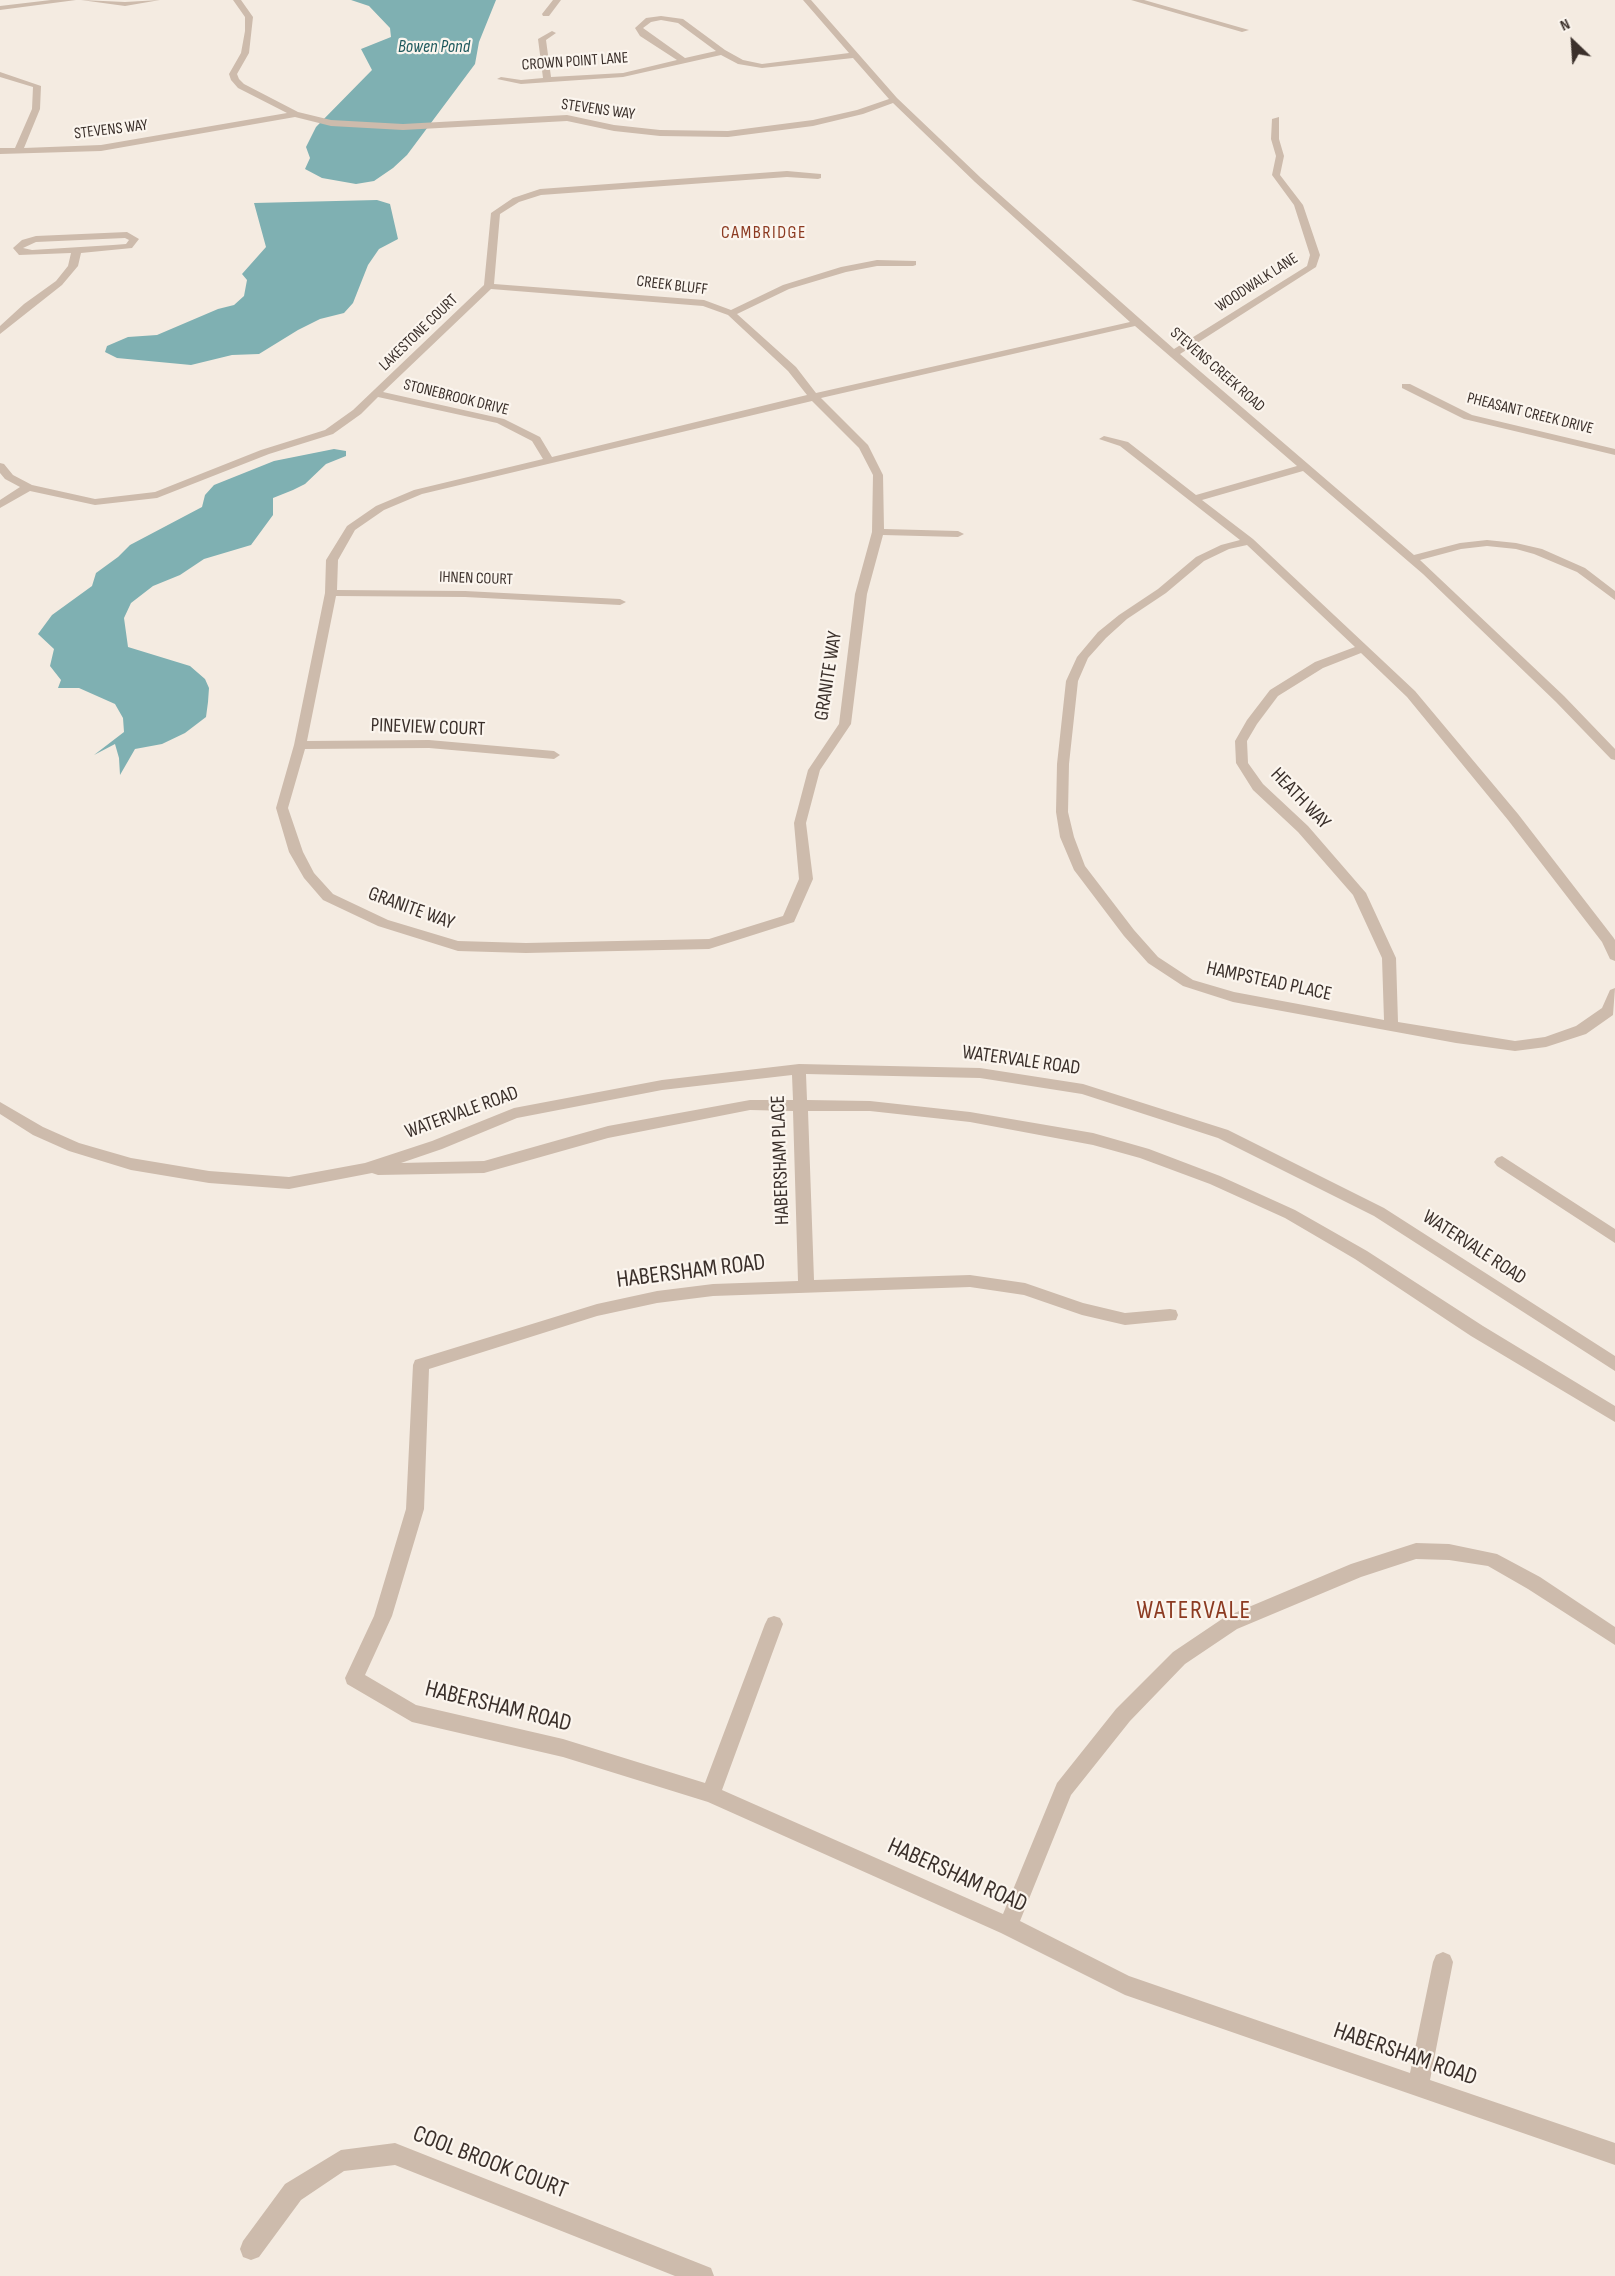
<!DOCTYPE html>
<html>
<head>
<meta charset="utf-8">
<style>
	body { margin:0 }
	#map { position:relative; width:1615px; height:2276px; overflow:hidden; background:#f4ebe1; font-family:"Sofia Sans Condensed",sans-serif }
	canvas { display:block }
	.north { position:absolute; left:1543px; top:12px; width:60px; height:60px; -webkit-text-stroke:4px #fbf5ee; paint-order:stroke; rotate:335deg; font-size:16px; font-weight:700; line-height:24px; text-align:center; color:#3b302b }
	.north::after { content:''; display:block; margin:auto; width:21px; height:27px; background:#3b302b; clip-path:polygon(50% 0,100% 100%,50% 72%,0 100%) }
</style>
</head>
<body>
<div id="map">
<canvas width="1615" height="2276"></canvas>
<div class="north">N</div>
</div>
<script>
const context = document.querySelector('canvas').getContext('2d');
context.lineJoin = 'round';
function fillPath(path, color) {
  context.fillStyle = color;
  context.fill(path, 'evenodd');
}
function shape(rows) {
  const path = new Path2D();
  for (const r of rows) {
    path.moveTo(r[0], r[1]);
    for (let i = 2; i < r.length; i += 2) path.lineTo(r[i], r[i + 1]);
  }
  return path;
}
function write(font, color, halo, rows, align = 'center') {
  context.font = font + ' "Sofia Sans Condensed",sans-serif';
  context.lineWidth = 4.5;
  context.setLineDash([]);
  context.textBaseline = 'middle';
  context.strokeStyle = halo;
  context.fillStyle = color;
  for (const [text, x, y, turn = 0] of rows) {
    context.save();
    context.translate(x, y);
    context.rotate((+turn || 0) * Math.PI / 180);
    context.textAlign = isNaN(turn) ? turn : align;
    if (halo) context.strokeText(text, 0, 0);
    context.fillText(text, 0, 0);
    context.restore();
  }
}
fillPath(shape([
	[351,0,496,0,479,42,475,64,407,155,393,168,374,181,356,184,322,178,305,169,310,158,306,147,316,127,372,70,361,49,391,37,390,28,369,6],
	[377,200,390,204,398,239,379,249,368,265,353,303,344,313,320,319,298,330,259,354,232,355,191,365,117,358,105,352,107,346,128,337,157,335,218,309,234,305,244,296,247,280,242,274,266,247,254,203],
	[334,449,346,451,346,456,326,464,305,484,293,490,273,498,273,515,251,545,204,559,180,575,153,586,131,603,124,618,128,647,190,666,205,679,209,688,208,702,206,717,185,733,162,744,135,749,120,775,119,758,115,744,94,755,124,732,123,718,115,704,79,688,58,688,61,680,50,666,54,649,38,634,52,615,92,586,96,573,118,557,130,545,202,507,205,495,214,485,274,461]
]), '#7fb0b2');
fillPath(shape([
	[51,0,76,0,0,10,0,6,51,0],
	[81,0,125,2,160,0,125,6,81,0],
	[233,0,241,0,253,17,249,53,237,74,239,79,244,84,298,112,331,120,403,124,567,115,614,125,660,130,728,131,813,120,857,110,889,99,853,58,762,68,738,64,721,55,623,77,521,84,497,79,501,77,521,80,543,78,538,39,552,31,556,33,546,40,551,77,623,73,677,60,640,36,635,28,646,18,661,16,683,19,725,50,743,60,762,64,849,53,803,0,811,0,897,98,981,178,1174,349,1307,266,1310,255,1294,205,1272,175,1276,156,1271,139,1272,119,1279,117,1279,139,1284,156,1280,175,1303,205,1320,255,1316,267,1180,354,1414,555,1460,543,1487,540,1516,543,1542,549,1585,568,1615,591,1615,600,1577,572,1534,554,1516,549,1487,546,1461,549,1420,560,1564,696,1615,749,1615,760,1611,759,1556,702,1423,574,1303,471,1202,500,1253,539,1415,691,1518,814,1613,937,1615,940,1615,961,1610,959,1602,942,1508,820,1407,697,1361,653,1323,668,1278,696,1257,724,1247,741,1248,763,1263,784,1308,826,1366,893,1396,958,1398,1022,1515,1041,1545,1037,1576,1026,1602,1008,1610,990,1615,988,1613,1015,1586,1034,1546,1047,1515,1051,1456,1043,1233,1002,1183,986,1148,963,1124,936,1074,870,1060,837,1056,812,1057,764,1066,681,1077,657,1098,632,1119,615,1158,589,1196,557,1221,545,1240,540,1120,446,1099,439,1104,436,1128,442,1196,495,1297,466,1135,326,821,398,868,445,883,475,884,529,958,531,964,534,958,537,883,535,867,594,851,724,820,770,806,823,813,879,794,922,709,949,526,953,458,951,378,926,323,900,304,878,289,852,276,808,294,745,325,593,326,560,347,526,376,506,414,490,543,459,532,441,497,423,378,397,361,414,333,434,269,454,157,498,95,505,30,491,0,508,0,500,20,487,5,479,0,473,0,463,4,464,13,475,32,485,95,499,155,492,261,450,325,430,353,410,484,285,491,213,513,198,540,189,787,171,821,174,821,178,818,179,787,177,541,195,519,202,500,214,494,284,704,300,731,310,783,285,841,267,877,260,916,261,916,265,913,266,877,266,846,272,789,289,737,314,796,367,816,393,1130,322,975,182,893,103,863,114,813,126,728,137,660,136,614,131,567,121,403,130,331,126,295,117,101,151,0,154,0,148,15,148,32,109,33,87,0,77,0,72,41,86,40,109,24,148,101,145,287,113,238,88,231,80,229,74,241,53,245,31,245,17,233,0],
	[661,20,678,23,716,51,685,58,643,28,651,22,661,20],
	[491,289,703,306,728,315,788,371,807,395,552,457,540,437,504,419,383,392,491,289],
	[812,401,859,448,873,475,872,532,855,594,839,724,808,770,794,823,799,879,783,916,709,939,526,943,458,941,388,920,333,894,314,873,303,852,288,808,305,749,429,748,554,759,560,755,554,751,429,740,307,741,336,596,465,597,620,605,626,602,620,599,465,591,337,590,338,560,355,530,384,510,422,494,812,401],
	[1247,545,1355,647,1315,662,1270,690,1247,720,1235,741,1236,763,1253,790,1298,832,1353,895,1382,958,1384,1020,1234,992,1193,980,1158,957,1134,930,1085,866,1074,837,1068,812,1069,764,1078,681,1088,658,1106,638,1127,619,1166,593,1204,561,1229,549,1247,545],
	[553,0,561,0,549,16,543,16,542,14,553,0],
	[1131,0,1144,0,1249,30,1242,32,1131,0],
	[127,232,139,239,132,248,81,253,78,266,62,285,0,334,0,326,24,304,56,281,68,266,71,253,19,255,13,248,22,240,36,236,127,232],
	[125,238,129,240,126,244,113,245,32,250,23,248,36,242,125,238],
	[1402,384,1410,384,1472,415,1615,449,1615,455,1464,419,1402,388,1402,384],
	[799,1064,980,1068,1083,1084,1228,1130,1384,1208,1615,1356,1615,1371,1374,1216,1218,1138,1082,1094,980,1078,806,1074,807,1100,870,1101,970,1112,1093,1133,1149,1149,1220,1176,1295,1210,1367,1251,1483,1326,1615,1406,1615,1422,1471,1336,1355,1259,1285,1218,1210,1184,1140,1158,1093,1145,970,1122,870,1111,808,1111,814,1280,970,1275,1025,1283,1083,1303,1125,1313,1170,1309,1176,1310,1178,1315,1176,1320,1125,1325,1082,1315,1024,1295,970,1287,713,1296,657,1303,597,1316,429,1369,424,1509,392,1616,365,1675,416,1705,563,1739,705,1783,765,1624,768,1618,774,1616,780,1618,783,1624,722,1790,1003,1914,1057,1783,1116,1709,1173,1652,1225,1617,1351,1564,1416,1543,1449,1544,1497,1554,1540,1577,1615,1627,1615,1645,1528,1589,1488,1566,1449,1560,1416,1559,1361,1577,1237,1629,1185,1664,1130,1721,1071,1795,1020,1921,1129,1976,1410,2073,1433,1962,1436,1955,1443,1952,1450,1955,1453,1962,1430,2080,1615,2143,1615,2165,1125,1995,1001,1933,708,1802,563,1757,412,1722,347,1684,345,1678,374,1616,406,1509,413,1365,415,1360,597,1304,657,1291,713,1284,798,1281,793,1111,750,1110,608,1138,484,1173,378,1175,372,1173,289,1189,209,1183,131,1170,69,1151,33,1135,0,1114,0,1102,43,1127,79,1143,131,1158,209,1171,289,1177,365,1163,432,1141,514,1108,662,1080,799,1064],
	[792,1075,793,1100,750,1100,608,1126,484,1161,401,1163,442,1149,517,1118,662,1090,792,1075],
	[1502,1156,1615,1229,1615,1243,1497,1166,1494,1162,1497,1158,1502,1156],
	[395,2143,711,2268,714,2276,675,2276,395,2165,344,2171,301,2200,259,2257,251,2260,243,2257,240,2249,243,2241,285,2184,341,2150,395,2143]
]), '#cdbbac');
write('16px', '#3b302b', '#fbf5ee', [
	["CROWN POINT LANE",575,62,-4],
	["STEVENS WAY",598,110,8],
	["STEVENS WAY",111,130,-7],
	["WOODWALK LANE",1257,283,-33],
	["CREEK BLUFF",672,286,7],
	["LAKESTONE COURT",419,333,-44],
	["STEVENS CREEK ROAD",1217,370,41],
	["STONEBROOK DRIVE",456,398,14],
	["PHEASANT CREEK DRIVE",1530,414,14],
	["IHNEN COURT",476,579,2]
]);
write('italic 18px', '#1f5a5e', '#fbf5ee', [
	["Bowen Pond",434,47]
]);
context.letterSpacing = '1.5px';
write('18px', '#8c3b22', '#fbf5ee', [
	["CAMBRIDGE",764,233]
]);
context.letterSpacing = '0px';
write('20px', '#3b302b', '#fbf5ee', [
	["GRANITE WAY",829,676,-81],
	["PINEVIEW COURT",428,728,2],
	["HEATH WAY",1300,799,46],
	["GRANITE WAY",411,909,20],
	["HAMPSTEAD PLACE",1269,982,12],
	["WATERVALE ROAD",1021,1061,8],
	["WATERVALE ROAD",462,1113,-20],
	["HABERSHAM PLACE",781,1160,-92],
	["WATERVALE ROAD",1474,1248,33]
]);
write('24px', '#3b302b', '#fbf5ee', [
	["HABERSHAM ROAD",691,1272,-7],
	["HABERSHAM ROAD",498,1707,14],
	["HABERSHAM ROAD",957,1876,24],
	["HABERSHAM ROAD",1405,2055,19],
	["COOL BROOK COURT",490,2163,21]
]);
context.letterSpacing = '1.5px';
write('26px', '#8c3b22', '#fbf5ee', [
	["WATERVALE",1194,1611]
]);
context.letterSpacing = '0px';
</script>
</body>
</html>
